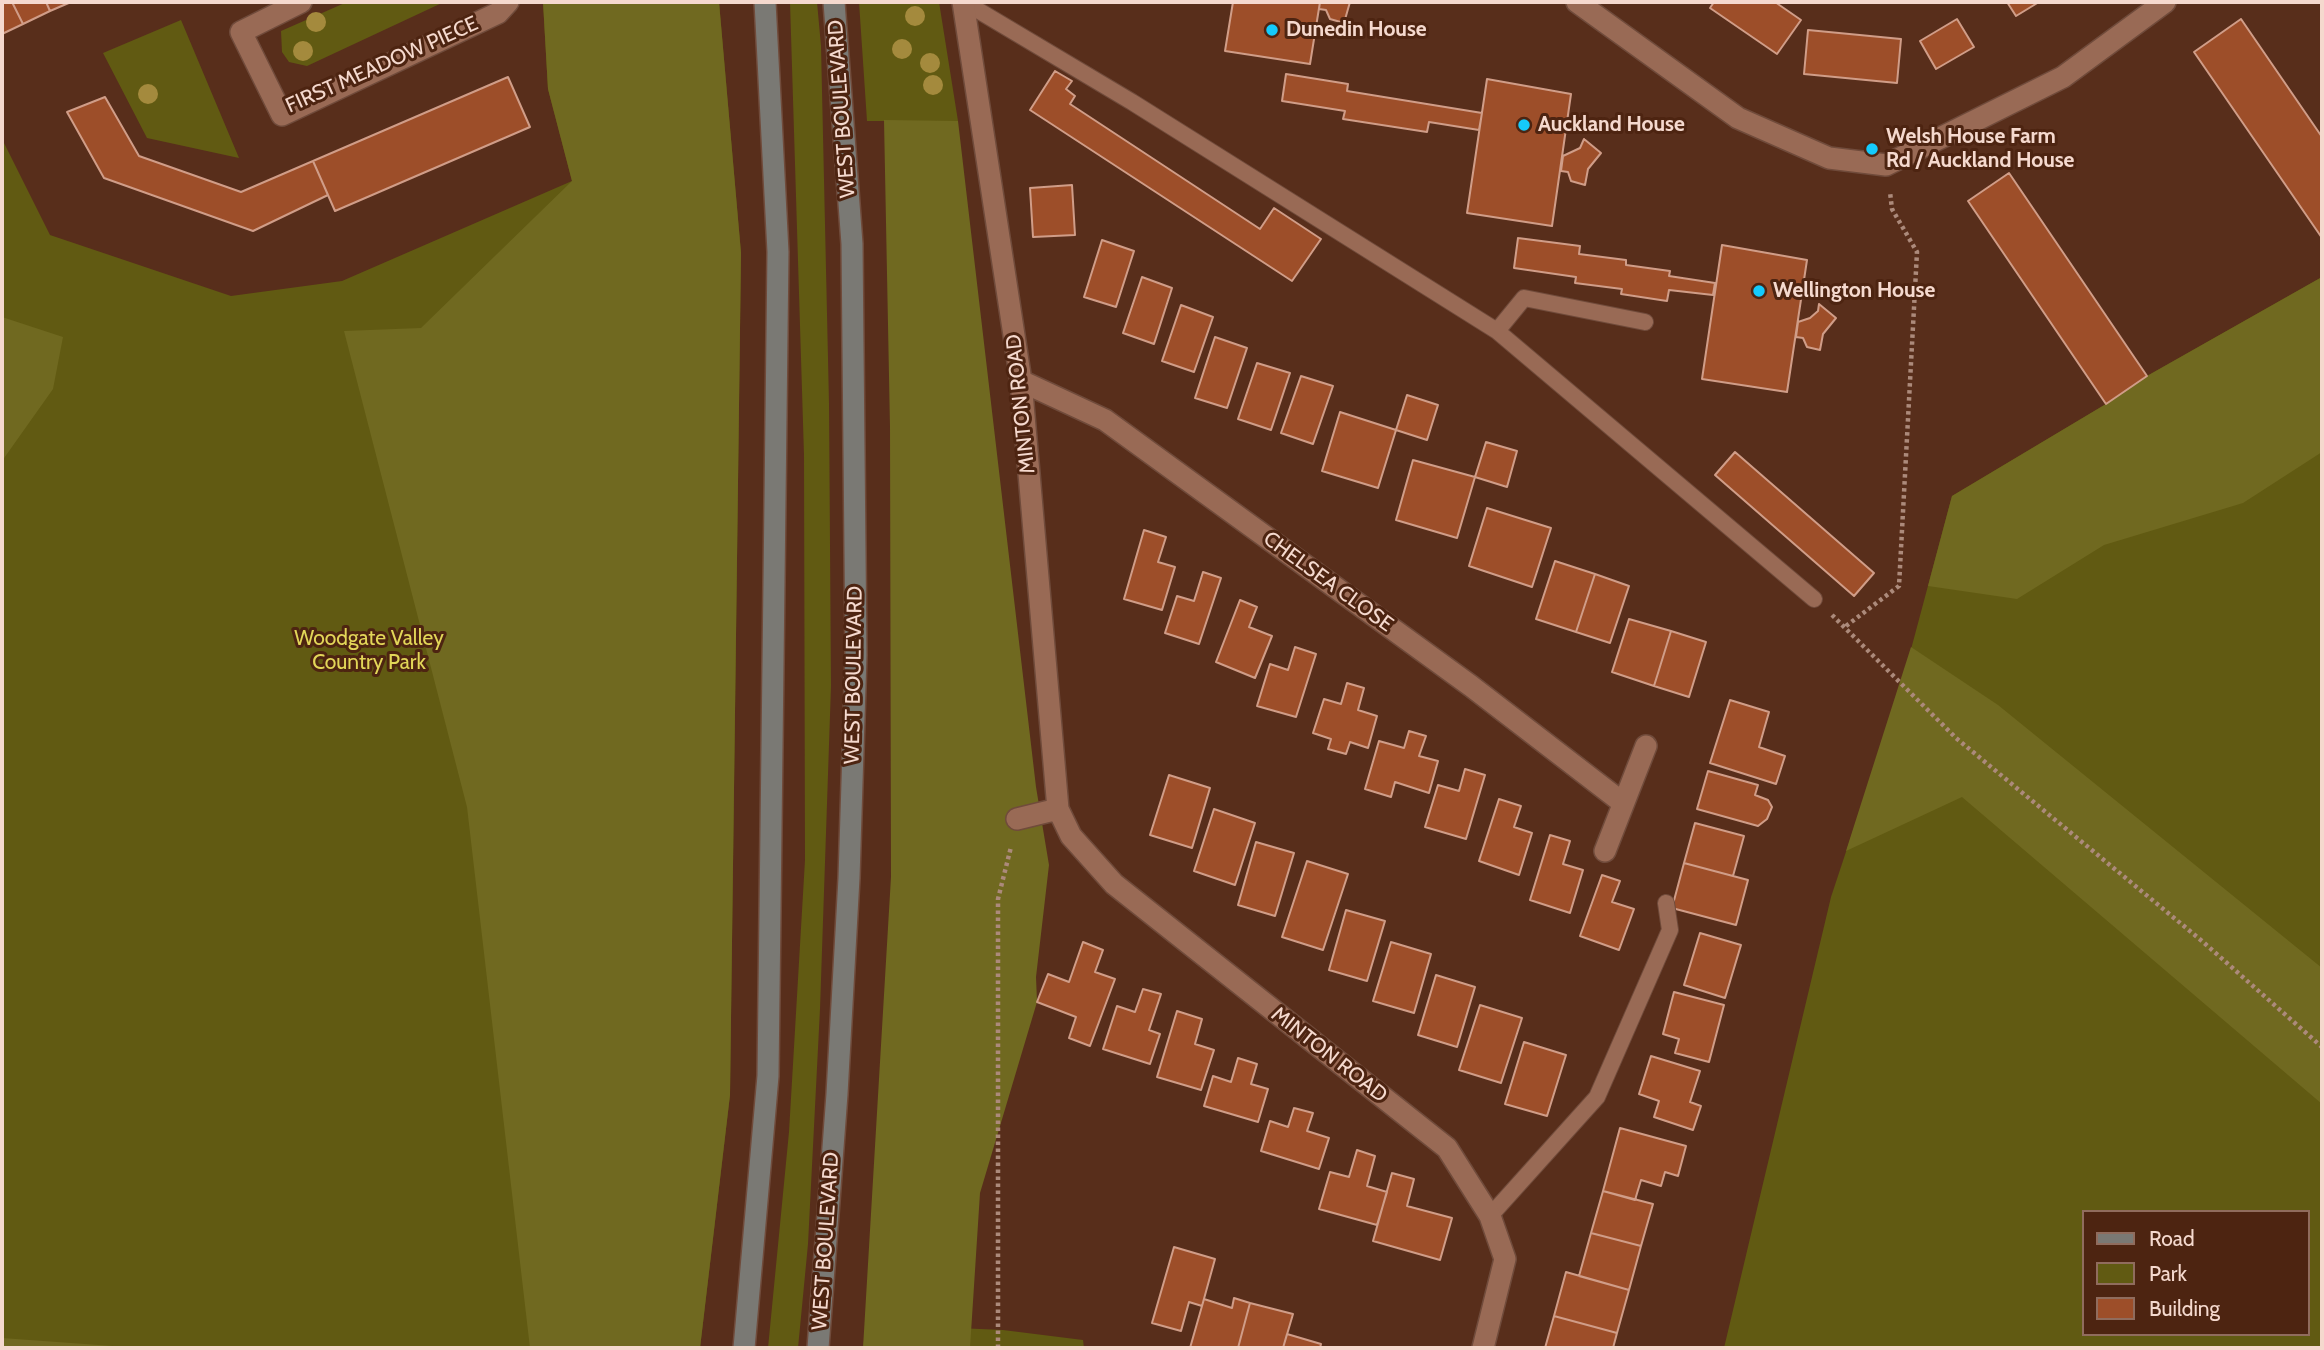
<!DOCTYPE html>
<html>
<head>
<meta charset="utf-8">
<style>
	body { margin:0 }
	#map { position:relative; width:2324px; height:1350px; overflow:hidden; background:#582e1b; font-family:Cabin,sans-serif }
	canvas { display:block }
	.frame { position:absolute; inset:0; border:4px solid #f5d9ce; pointer-events:none }
	.legend { position:absolute; left:2082px; top:1210px; width:228px; height:126px; box-sizing:border-box; background:#4d2411; border:2px solid #906c5d; margin:0; padding:9px 12px; list-style:none; font-size:21px; color:#f5d9ce }
	.legend li { display:flex; align-items:center; gap:14px; height:35px }
	.legend b { width:35px; border:2px solid #906c5d }
</style>
</head>
<body>
<div id="map">
<canvas width="2324" height="1350"></canvas>
<div class="frame"></div>
<ul class="legend">
<li><b style="height:9px;background:#7a7974"></b>Road</li>
<li><b style="height:19px;background:#615a12"></b>Park</li>
<li><b style="height:19px;background:#9d4e29"></b>Building</li>
</ul>
</div>
<script>
const context = document.querySelector('canvas').getContext('2d');
context.lineJoin = 'round';
function fillPath(path, color) {
  context.fillStyle = color;
  context.fill(path, 'evenodd');
}
function shape(rows) {
  const path = new Path2D();
  for (const r of rows) {
    path.moveTo(r[0], r[1]);
    for (let i = 2; i < r.length; i += 2) path.lineTo(r[i], r[i + 1]);
  }
  return path;
}
function stroke(path, color, width, dash) {
  context.strokeStyle = color;
  context.lineWidth = width;
  context.lineCap = dash ? 'butt' : 'round';
  context.setLineDash(dash || []);
  context.stroke(path);
}
function write(font, color, halo, rows, align = 'center') {
  context.font = font + ' Cabin,sans-serif';
  context.lineWidth = 6;
  context.setLineDash([]);
  context.textBaseline = 'middle';
  context.strokeStyle = halo;
  context.fillStyle = color;
  for (const [text, x, y, turn = 0] of rows) {
    context.save();
    context.translate(x, y);
    context.rotate((+turn || 0) * Math.PI / 180);
    context.textAlign = isNaN(turn) ? turn : align;
    if (halo) context.strokeText(text, 0, 0);
    context.fillText(text, 0, 0);
    context.restore();
  }
}
fillPath(shape([
	[347,2,444,2,307,66,289,62,282,52,281,31],
	[543,2,719,2,741,253,730,1095,700,1348,2,1348,2,139,50,235,231,296,342,281,572,181,548,89],
	[790,2,817,2,821,46,829,403,831,686,820,1009,808,1244,798,1348,768,1348,789,1132,805,860,804,455],
	[859,2,939,2,958,121,867,121],
	[181,20,239,158,147,138,103,53],
	[2322,277,2322,1348,1724,1348,1831,897,1902,683,1952,496,2106,404,2147,376],
	[2084,1212,2308,1212,2308,1334,2084,1334],
	[866,1324,1003,1330,1083,1340,1084,1348,863,1348]
]), '#615a12');
fillPath(shape([
	[543,2,719,2,741,253,730,1095,700,1348,530,1348,467,807,344,331,421,328,572,181,548,89],
	[884,120,958,121,1036,787,1049,865,1036,977,1037,1002,980,1193,970,1348,863,1348,891,877,890,427],
	[2322,277,2322,452,2243,503,2104,545,2017,599,1928,586,1952,496,2106,404,2147,376],
	[2,317,63,337,53,389,2,461],
	[1911,647,1998,705,2322,968,2322,1104,1962,797,1846,851],
	[2,1338,140,1348,2,1348]
]), '#706920');
const building = shape([
	[2,2,12,2,23,24,2,34,2,2],
	[12,2,46,2,50,11,23,24,12,2],
	[46,2,71,2,50,11,46,2],
	[1233,2,1320,2,1310,64,1225,51,1233,2],
	[1320,2,1350,2,1344,23,1330,19,1326,10,1319,9,1320,2],
	[1714,2,1775,2,1801,20,1777,54,1710,8,1714,2],
	[2007,2,2039,2,2016,16,2007,2],
	[1957,19,1974,47,1936,69,1920,41,1957,19],
	[2241,19,2322,137,2322,238,2194,52,2241,19],
	[1808,30,1901,39,1897,83,1804,74,1808,30],
	[1055,71,1072,81,1066,89,1075,96,1070,104,1260,229,1274,208,1321,239,1292,281,1030,110,1055,71],
	[1286,74,1348,84,1347,91,1482,113,1479,130,1429,122,1427,132,1343,119,1345,111,1282,101,1286,74],
	[508,77,530,127,335,211,313,161,508,77],
	[1487,79,1571,94,1552,226,1467,213,1487,79],
	[105,97,139,156,241,192,313,161,328,195,253,231,104,178,67,112,105,97],
	[1584,139,1601,153,1588,169,1585,185,1571,181,1568,172,1561,171,1563,156,1580,148,1584,139],
	[2009,173,2147,376,2106,404,1968,201,2009,173],
	[1072,185,1075,235,1033,237,1030,188,1072,185],
	[1518,238,1580,246,1579,254,1626,260,1626,265,1670,271,1669,276,1715,283,1713,295,1669,290,1667,301,1621,294,1622,289,1575,283,1576,277,1514,268,1518,238],
	[1102,240,1134,251,1116,307,1084,297,1102,240],
	[1722,245,1807,260,1787,392,1702,379,1722,245],
	[1142,277,1172,288,1154,344,1123,333,1142,277],
	[1819,304,1836,318,1823,334,1820,350,1807,347,1803,338,1796,337,1798,322,1810,318,1818,311,1819,304],
	[1181,305,1213,317,1194,372,1162,361,1181,305],
	[1215,337,1247,348,1227,408,1195,398,1215,337],
	[1257,363,1290,373,1271,430,1238,419,1257,363],
	[1301,376,1333,386,1313,444,1281,433,1301,376],
	[1407,395,1438,405,1427,440,1396,430,1407,395],
	[1340,412,1396,430,1378,488,1322,471,1340,412],
	[1486,442,1517,451,1507,487,1475,477,1486,442],
	[1735,452,1874,573,1854,596,1715,475,1735,452],
	[1413,460,1475,477,1457,538,1396,520,1413,460],
	[1487,508,1551,528,1532,587,1469,566,1487,508],
	[1144,530,1166,537,1158,562,1175,567,1162,610,1124,599,1144,530],
	[1555,561,1595,574,1576,632,1536,619,1555,561],
	[1203,572,1221,578,1199,644,1165,633,1177,596,1194,601,1203,572],
	[1595,574,1629,586,1610,643,1576,632,1595,574],
	[1240,600,1257,607,1249,627,1272,636,1255,678,1216,662,1240,600],
	[1629,619,1671,631,1654,686,1612,672,1629,619],
	[1671,631,1706,642,1689,697,1654,686,1671,631],
	[1295,647,1316,654,1296,717,1257,706,1270,664,1288,670,1295,647],
	[1347,683,1364,688,1358,710,1377,716,1368,748,1350,742,1346,754,1328,749,1331,739,1313,733,1324,699,1341,704,1347,683],
	[1730,700,1769,712,1759,747,1785,756,1776,784,1710,763,1730,700],
	[1409,731,1426,736,1419,756,1438,761,1429,793,1395,782,1391,797,1365,789,1379,741,1404,748,1409,731],
	[1465,769,1485,775,1466,839,1425,827,1438,785,1459,791,1465,769],
	[1708,771,1758,785,1755,795,1768,800,1772,807,1767,819,1758,826,1697,809,1708,771],
	[1169,775,1210,788,1192,848,1150,835,1169,775],
	[1499,799,1521,806,1514,827,1532,833,1519,875,1479,861,1499,799],
	[1214,809,1255,823,1235,885,1194,871,1214,809],
	[1695,823,1744,836,1733,876,1684,863,1695,823],
	[1550,835,1570,841,1563,864,1583,870,1570,913,1530,900,1550,835],
	[1256,842,1294,853,1275,916,1238,905,1256,842],
	[1307,861,1348,874,1323,950,1282,937,1307,861],
	[1684,863,1748,880,1736,925,1672,908,1684,863],
	[1602,875,1620,881,1612,902,1634,909,1619,950,1580,936,1602,875],
	[1346,910,1385,921,1367,981,1329,970,1346,910],
	[1700,933,1741,945,1725,998,1684,985,1700,933],
	[1083,942,1103,950,1095,972,1115,979,1090,1046,1069,1038,1076,1017,1037,1002,1048,974,1069,982,1083,942],
	[1391,942,1431,954,1414,1013,1373,1001,1391,942],
	[1436,975,1475,987,1457,1047,1418,1035,1436,975],
	[1143,989,1161,994,1149,1030,1160,1034,1150,1064,1103,1049,1117,1006,1135,1012,1143,989],
	[1674,992,1724,1005,1709,1062,1675,1053,1679,1039,1663,1034,1674,992],
	[1480,1005,1522,1018,1501,1083,1459,1070,1480,1005],
	[1177,1011,1202,1019,1195,1044,1214,1050,1201,1090,1157,1077,1177,1011],
	[1524,1042,1566,1055,1547,1116,1505,1104,1524,1042],
	[1651,1056,1700,1071,1690,1102,1701,1106,1693,1130,1654,1117,1659,1101,1639,1094,1651,1056],
	[1238,1058,1257,1064,1251,1084,1268,1089,1258,1122,1204,1106,1213,1076,1231,1082,1238,1058],
	[1294,1108,1313,1113,1307,1131,1329,1138,1319,1169,1261,1151,1270,1121,1288,1127,1294,1108],
	[1620,1128,1686,1146,1678,1176,1665,1172,1661,1186,1641,1180,1635,1200,1603,1191,1620,1128],
	[1357,1150,1375,1156,1367,1186,1387,1192,1377,1225,1319,1209,1330,1172,1349,1177,1357,1150],
	[1392,1173,1414,1179,1407,1206,1452,1218,1440,1260,1373,1241,1392,1173],
	[1603,1191,1653,1204,1641,1246,1591,1233,1603,1191],
	[1591,1233,1641,1246,1629,1290,1579,1276,1591,1233],
	[1174,1247,1215,1259,1202,1306,1189,1302,1181,1331,1152,1323,1174,1247],
	[1566,1272,1629,1290,1617,1333,1554,1316,1566,1272],
	[1234,1298,1250,1303,1238,1348,1190,1348,1204,1299,1232,1308,1234,1298],
	[1250,1303,1293,1314,1283,1348,1238,1348,1250,1303],
	[1554,1316,1617,1333,1613,1348,1545,1348,1554,1316],
	[1287,1334,1321,1344,1320,1348,1283,1348,1287,1334]
]);
fillPath(building, '#9d4e29');
stroke(building, '#d09d88', 2);
const service = shape([
	[964,2,1132,102,1497,331,1814,599],
	[1497,331,1524,298,1645,322],
	[1490,1216,1597,1097,1670,930,1666,903]
]);
const minor = shape([
	[301,2,241,32,282,115,498,13,508,2],
	[963,2,1021,381,1058,809,1071,836,1114,884,1447,1148,1490,1216,1505,1259,1483,1348],
	[1577,2,1738,118,1829,158,1886,165,2063,77,2165,2],
	[1021,381,1105,420,1471,686,1623,803],
	[1017,819,1058,809],
	[1605,851,1646,746]
]);
const secondary = shape([
	[744,1348,768,1076,778,252,765,2],
	[818,1348,837,1094,849,878,856,655,852,244,834,2]
]);
stroke(service, '#704b3b', 18);
stroke(minor, '#704b3b', 24);
stroke(secondary, '#704b3b', 24);
stroke(shape([
	[1832,615,1956,738,2202,941,2322,1047],
	[1846,626,1899,586,1917,252,1892,209,1890,192],
	[998,1348,998,899,1011,847]
]), '#ac8a7b', 4.5, [3.5, 3.5]);
stroke(service, '#996a55', 16);
stroke(minor, '#996a55', 21);
stroke(secondary, '#7a7974', 21);
context.fillStyle = '#a48a3d';
for (const [x, y] of [
	[915,16],
	[316,22],
	[902,49],
	[303,51],
	[930,63],
	[933,85],
	[148,94]
]) {
  context.beginPath();
  context.arc(x, y, 10, 0, 2 * Math.PI);
  context.fill();
}
for (const [x, y, r, color] of [
	[1272,30,7,"#15cafb"],
	[1524,125,7,"#15cafb"],
	[1872,149,7,"#15cafb"],
	[1759,291,7,"#15cafb"]
]) {
  const dot = new Path2D();
  dot.arc(x, y, r, 0, 2 * Math.PI);
  context.fillStyle = color;
  context.fill(dot);
  stroke(dot, '#4d2411', 2.5);
}
write('bold 21px', '#f5d9ce', '#4d2411', [
	["Dunedin House",1286,30],
	["Auckland House",1538,125],
	["Welsh House Farm",1886,137],
	["Rd / Auckland House",1886,161],
	["Wellington House",1773,291]
], 'left');
write('21px', '#f5d9ce', '#4d2411', [
	["FIRST MEADOW PIECE",382,65,-24],
	["WEST BOULEVARD",842,109,-94],
	["MINTON ROAD",1021,404,-96],
	["CHELSEA CLOSE",1328,582,36],
	["WEST BOULEVARD",854,675,-89],
	["MINTON ROAD",1329,1055,38],
	["WEST BOULEVARD",826,1241,-86]
]);
write('21px', '#e2d658', '#4d2411', [
	["Woodgate Valley",369,639],
	["Country Park",369,663]
]);
</script>
</body>
</html>
